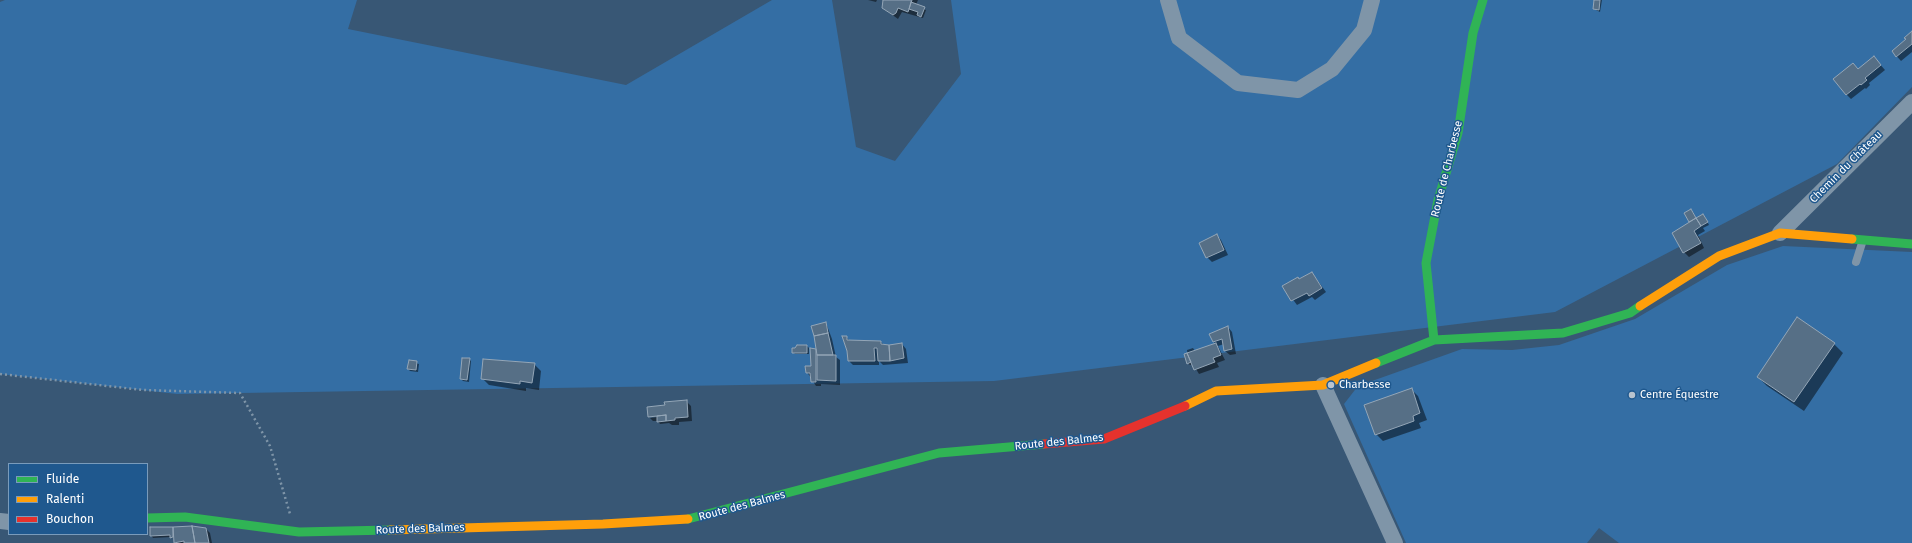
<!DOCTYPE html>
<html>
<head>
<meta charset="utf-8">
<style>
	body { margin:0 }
	#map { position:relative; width:1912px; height:543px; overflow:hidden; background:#385775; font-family:"Fira Sans",sans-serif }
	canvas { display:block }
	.legend { position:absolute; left:8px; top:463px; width:140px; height:72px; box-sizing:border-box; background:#1f588e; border:1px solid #799bbb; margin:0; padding:5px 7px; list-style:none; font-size:12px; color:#fff }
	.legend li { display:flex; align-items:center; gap:8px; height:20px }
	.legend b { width:20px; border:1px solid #799bbb }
</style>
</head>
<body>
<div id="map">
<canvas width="1912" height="543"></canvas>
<ul class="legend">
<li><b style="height:5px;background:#30b455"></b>Fluide</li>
<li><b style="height:5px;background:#ff9f0a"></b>Ralenti</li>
<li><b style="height:5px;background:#e5322d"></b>Bouchon</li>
</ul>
</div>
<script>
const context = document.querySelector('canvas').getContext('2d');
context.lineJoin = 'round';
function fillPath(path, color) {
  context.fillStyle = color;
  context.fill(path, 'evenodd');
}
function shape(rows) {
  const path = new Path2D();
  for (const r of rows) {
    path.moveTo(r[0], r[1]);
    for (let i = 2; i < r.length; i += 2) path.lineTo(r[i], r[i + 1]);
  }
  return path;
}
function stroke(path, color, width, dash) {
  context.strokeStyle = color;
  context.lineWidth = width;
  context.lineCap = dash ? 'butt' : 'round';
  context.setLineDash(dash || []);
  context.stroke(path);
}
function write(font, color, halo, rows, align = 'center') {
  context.font = font + ' "Fira Sans",sans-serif';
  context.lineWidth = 3;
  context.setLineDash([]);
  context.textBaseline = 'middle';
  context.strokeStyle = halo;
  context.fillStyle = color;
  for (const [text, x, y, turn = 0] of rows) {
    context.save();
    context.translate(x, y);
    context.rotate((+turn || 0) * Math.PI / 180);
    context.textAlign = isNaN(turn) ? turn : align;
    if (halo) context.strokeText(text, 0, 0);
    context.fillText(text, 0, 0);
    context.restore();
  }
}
fillPath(shape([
	[5,0,357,0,348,29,626,85,772,0,832,0,856,147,895,161,961,74,951,0,1912,0,1912,87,1837,164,1555,312,994,381,177,394,0,374,0,2],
	[1783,246,1912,252,1912,543,1619,543,1599,528,1587,543,1406,543,1344,404,1358,386,1462,349,1512,350,1559,345,1635,319,1727,265]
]), '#346ea4');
fillPath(shape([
	[868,0,877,0,876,2],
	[884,0,918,0,916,5,926,10,923,18,902,12,898,19,883,8],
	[1595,0,1602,0,1600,12,1594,9],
	[1912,33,1912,52,1901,61,1893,52],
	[1878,62,1885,70,1869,83,1870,85,1866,89,1865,88,1851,99,1846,94,1858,70],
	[1693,212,1696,219,1705,217,1709,225,1703,228,1705,231,1698,235,1704,248,1689,257,1684,252,1691,223,1686,213],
	[1217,235,1221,240,1228,255,1212,262,1207,257],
	[1312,273,1326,292,1315,300,1312,297,1297,305,1283,286],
	[826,323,832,339,836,357,840,360,840,385,821,384,821,386,816,386,807,372,812,367,811,349,817,350],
	[1228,327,1232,332,1236,354,1230,355,1225,351,1224,344,1218,346,1225,360,1217,363,1219,367,1199,374,1193,364,1190,365,1188,363,1187,350,1193,348,1195,351,1216,344,1213,341],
	[846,337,850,341,881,342,884,345,889,346,902,344,906,349,908,363,883,365,879,361,879,365,853,365,848,360],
	[1834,344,1843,353,1804,411,1767,386,1758,377],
	[807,346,809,348,809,354,795,354,793,352],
	[469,359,471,361,469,382,463,381,461,379],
	[409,361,419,364,418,372,410,371,408,369],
	[534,364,541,371,539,390,526,388,526,391,489,385,482,378],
	[1411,389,1418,396,1427,420,1419,423,1421,428,1383,441,1376,434],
	[686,401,691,406,692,421,679,422,679,425,672,425,669,423,660,424,658,421,653,421,650,418,658,417,666,406],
	[173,528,206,529,210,533,212,543,176,543,175,539,171,537,153,538,151,535]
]), '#0007');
const building = shape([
	[883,0,912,0,908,12,898,8,896,13,893,15,882,8,883,0],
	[1594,0,1600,0,1599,10,1593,9,1594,0],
	[911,2,925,7,921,17,917,15,918,12,909,9,911,2],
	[1912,31,1912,44,1896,57,1892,51,1906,39,1904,38,1912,31],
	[1874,56,1881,65,1865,78,1867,80,1861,85,1860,84,1846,95,1833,79,1853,63,1858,69,1874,56],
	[1691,209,1696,218,1689,222,1684,213,1691,209],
	[1703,214,1708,222,1701,226,1696,218,1703,214],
	[1696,218,1701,226,1694,231,1701,243,1683,253,1672,233,1696,218],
	[1217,234,1224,250,1206,258,1199,243,1217,234],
	[1312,272,1322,288,1309,296,1307,293,1291,301,1282,286,1298,277,1299,279,1312,272],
	[1797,317,1835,343,1794,402,1757,377,1797,317],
	[826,322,828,333,814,336,811,326,826,322],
	[1228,326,1232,349,1224,351,1222,339,1213,342,1209,334,1228,326],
	[828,333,833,355,817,355,814,336,828,333],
	[842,336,847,336,847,340,881,341,881,344,889,345,890,361,878,361,877,348,874,348,875,361,848,361,847,351,842,336],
	[902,343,904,358,890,361,889,345,902,343],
	[1216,343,1221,355,1213,358,1215,362,1194,370,1187,353,1216,343],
	[797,345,807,345,807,353,792,353,792,348,795,348,797,345],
	[810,348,816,349,816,382,811,382,810,373,806,373,805,366,811,366,810,348],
	[1187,353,1191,362,1187,364,1184,354,1187,353],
	[817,355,836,355,836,381,817,380,817,355],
	[462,358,470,358,467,380,460,379,462,358],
	[483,359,535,363,532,383,520,381,520,384,481,379,483,359],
	[409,360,417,361,416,370,407,369,409,360],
	[1412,388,1420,413,1413,416,1414,421,1375,435,1364,405,1412,388],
	[687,400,688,417,675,418,675,420,666,421,666,415,648,417,647,407,665,405,664,402,687,400],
	[666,415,666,421,657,422,657,416,666,415],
	[192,526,206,528,209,543,195,543,192,526],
	[192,526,195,543,184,543,184,541,174,543,173,527,192,526],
	[150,527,173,527,173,537,170,538,170,535,150,536,150,527]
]);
fillPath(building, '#566f86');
stroke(building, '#94a6b7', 1);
stroke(shape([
	[0,374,143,390,240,393,270,446,290,514]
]), '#7f95a8', 2.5, [2, 3]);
stroke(shape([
	[1856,262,1863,240]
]), '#7f95a8', 8);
stroke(shape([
	[1168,0,1179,38,1238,83,1298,90,1332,69,1364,30,1372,0],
	[1780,233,1912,102],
	[1323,385,1395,543],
	[0,521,9,522]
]), '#7f95a8', 16);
stroke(shape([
	[1852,239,1912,244],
	[1434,340,1426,263,1438,200,1458,133,1473,33,1483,0],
	[1376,363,1434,340,1563,333,1630,313,1640,306],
	[147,518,185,517,299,532,390,530],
	[688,519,939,453,1044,444]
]), '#30b455', 9);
stroke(shape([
	[1640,306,1719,256,1780,233,1852,239],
	[1185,406,1216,391,1323,385,1376,363],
	[390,530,603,524,688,519]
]), '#ff9f0a', 9);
stroke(shape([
	[1044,444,1104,439,1185,406]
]), '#e5322d', 9);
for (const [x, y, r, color] of [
	[1331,385,4,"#b9c4cf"],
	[1632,395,4,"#b9c4cf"]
]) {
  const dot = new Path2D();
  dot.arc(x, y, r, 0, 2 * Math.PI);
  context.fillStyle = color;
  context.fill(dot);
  stroke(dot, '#1f588e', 1.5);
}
write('11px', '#fff', '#1f588e', [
	["Chemin du Château",1846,167,-45],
	["Route de Charbesse",1447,169,-76],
	["Route des Balmes",1059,442,-6],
	["Route des Balmes",742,506,-15],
	["Route des Balmes",420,529,-2]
]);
write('11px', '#fff', '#1f588e', [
	["Charbesse",1339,385],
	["Centre Équestre",1640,395]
], 'left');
</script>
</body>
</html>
